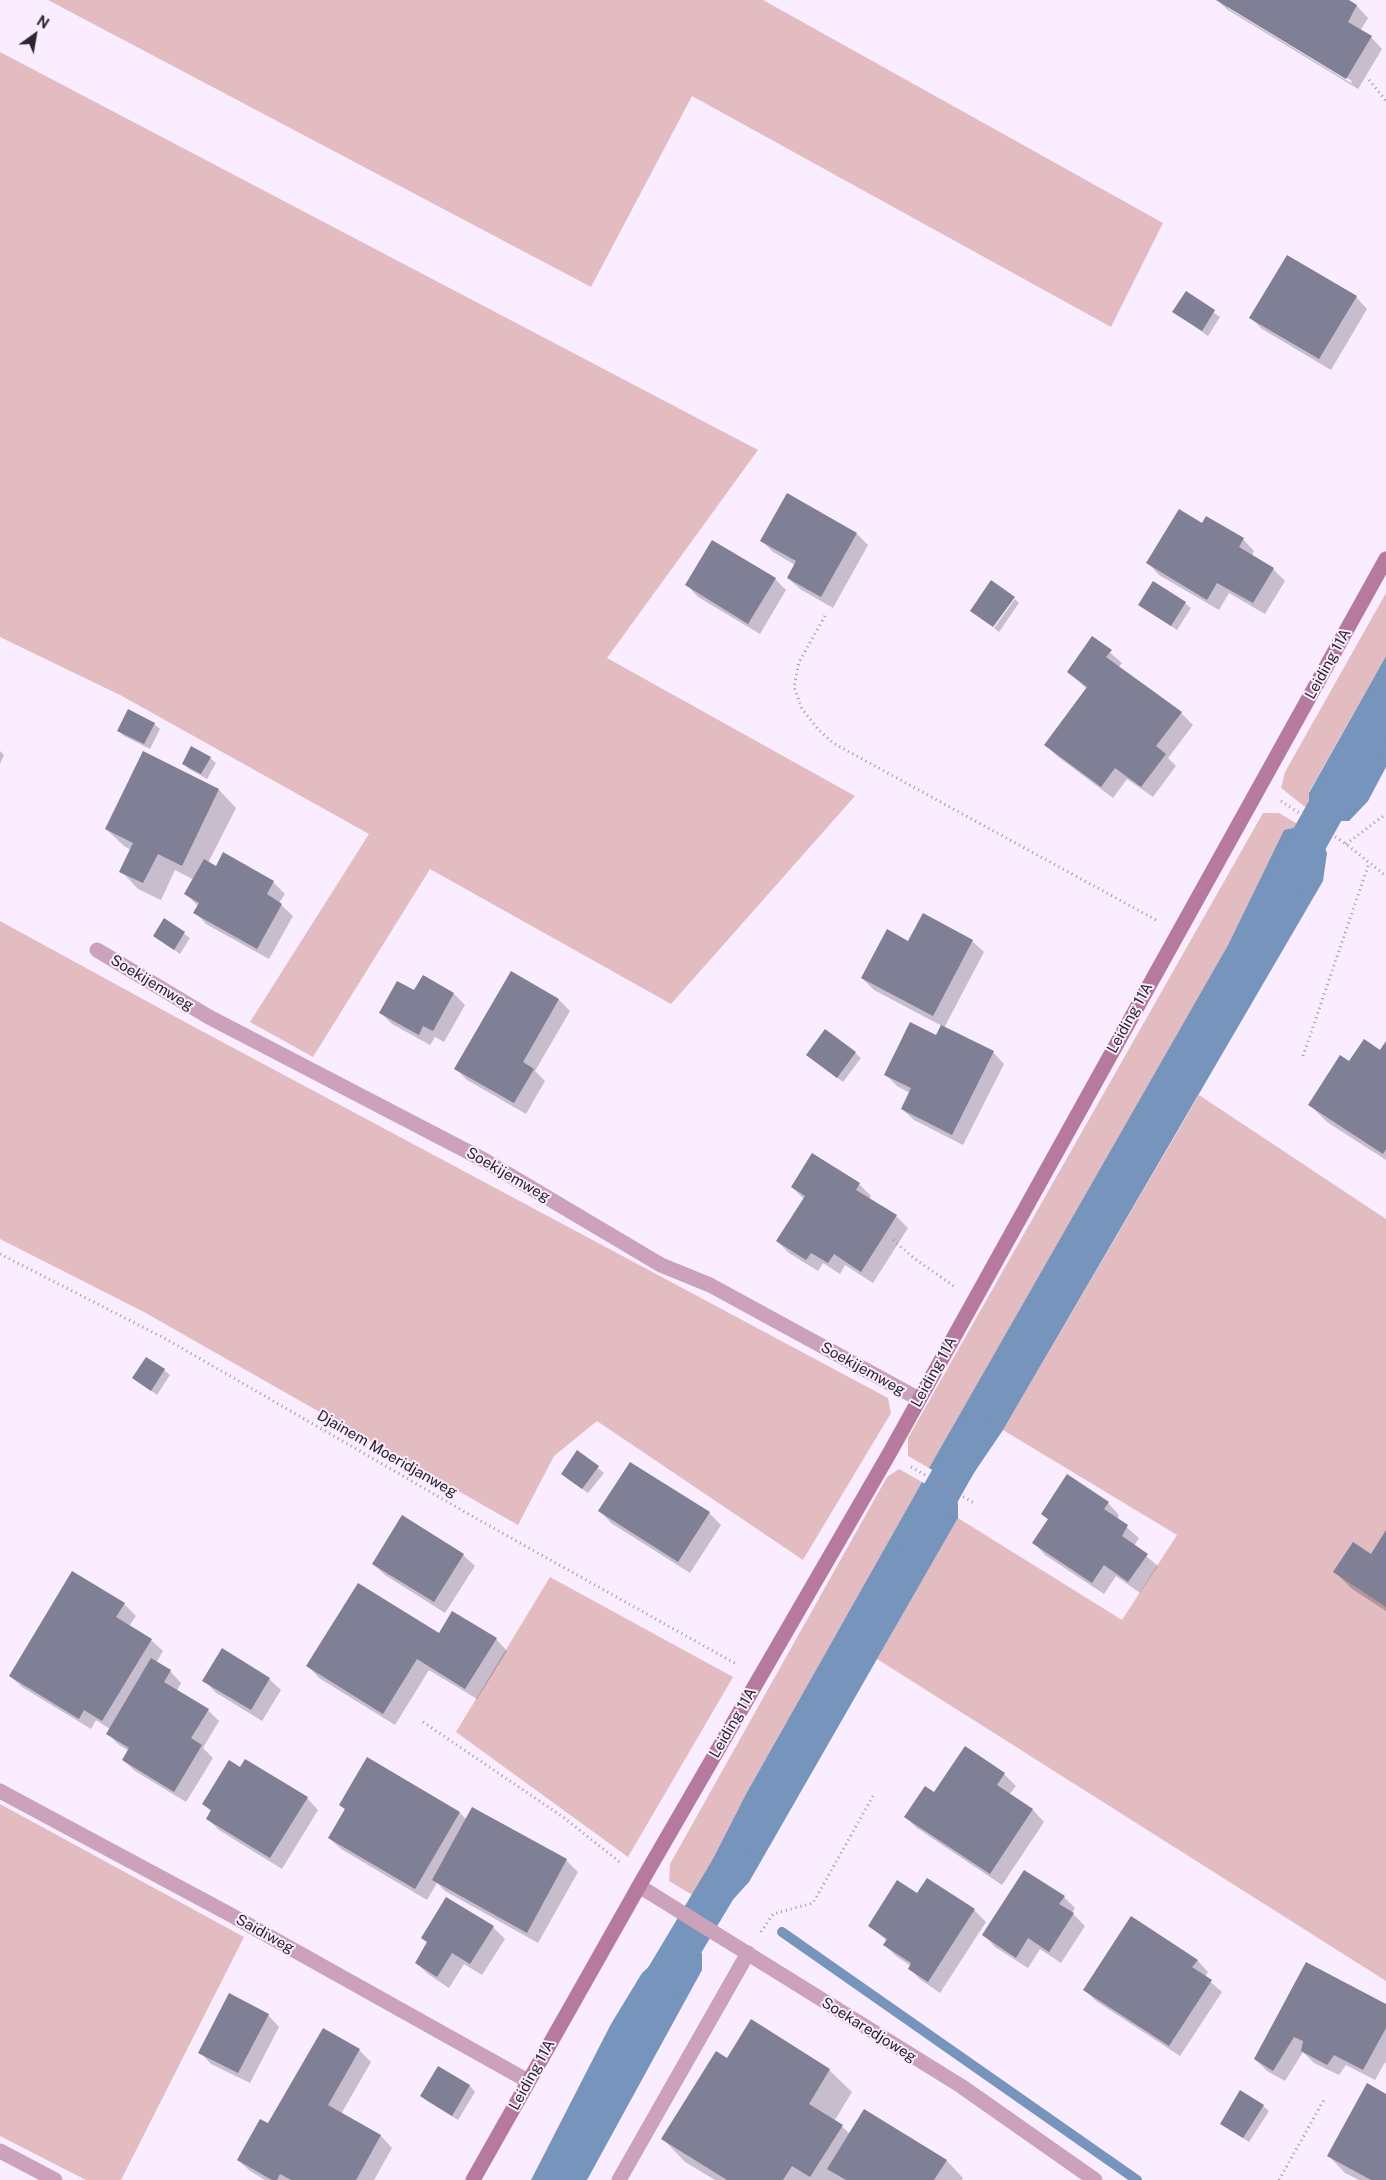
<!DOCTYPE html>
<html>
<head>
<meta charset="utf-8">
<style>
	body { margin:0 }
	#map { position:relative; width:1386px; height:2180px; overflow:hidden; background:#f9edff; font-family:"Public Sans",sans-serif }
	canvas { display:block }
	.north { position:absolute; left:10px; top:10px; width:50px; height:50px; -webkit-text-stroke:4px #f9edff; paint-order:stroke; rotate:32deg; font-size:14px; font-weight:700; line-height:20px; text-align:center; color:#2b262e }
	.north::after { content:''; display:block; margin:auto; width:18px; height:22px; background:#2b262e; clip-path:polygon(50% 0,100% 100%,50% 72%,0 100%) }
</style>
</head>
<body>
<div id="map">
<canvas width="1386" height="2180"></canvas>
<div class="north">N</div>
</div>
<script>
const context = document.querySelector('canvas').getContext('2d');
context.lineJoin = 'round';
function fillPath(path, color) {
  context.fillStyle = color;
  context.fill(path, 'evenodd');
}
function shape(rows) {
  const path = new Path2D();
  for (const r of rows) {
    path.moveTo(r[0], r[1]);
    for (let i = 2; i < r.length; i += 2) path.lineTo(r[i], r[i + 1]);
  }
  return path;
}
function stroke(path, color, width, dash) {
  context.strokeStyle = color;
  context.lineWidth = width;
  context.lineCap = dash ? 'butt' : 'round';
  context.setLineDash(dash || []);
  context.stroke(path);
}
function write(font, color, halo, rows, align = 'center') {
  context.font = font + ' "Public Sans",sans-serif';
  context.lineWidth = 4;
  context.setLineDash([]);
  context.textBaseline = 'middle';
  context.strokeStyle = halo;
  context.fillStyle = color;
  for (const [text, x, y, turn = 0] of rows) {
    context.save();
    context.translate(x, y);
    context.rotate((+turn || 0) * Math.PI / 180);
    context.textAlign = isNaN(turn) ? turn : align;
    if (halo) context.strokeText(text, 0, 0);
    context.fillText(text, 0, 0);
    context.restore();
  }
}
fillPath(shape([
	[48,0,763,0,1163,223,1111,327,692,96,591,287],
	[0,52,758,450,607,658,855,796,671,1004,430,869,313,1057,250,1022,369,834,122,696,0,637],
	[1386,593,1386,656,1309,792,1309,810,1281,788,1285,772],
	[1263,813,1279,813,1301,826,1284,830,1228,945,929,1468,908,1456,908,1438],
	[0,921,183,1021,888,1398,891,1413,803,1560,597,1421,554,1456,518,1525,144,1312,0,1239],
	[1199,1095,1386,1219,1386,1981,877,1659,958,1518,1122,1620,1177,1535,1003,1430],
	[899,1469,922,1482,746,1794,694,1896,669,1881,670,1864,887,1477],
	[550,1577,733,1677,628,1857,456,1732],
	[0,1804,244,1937,121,2180,86,2180,0,2136]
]), '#e2bcc0');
fillPath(shape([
	[1386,656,1386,767,1368,801,1349,821,1326,821,1309,810,1309,793],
	[1301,826,1323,843,1327,853,1323,881,1003,1430,963,1489,929,1468,1228,945,1284,830],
	[922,1482,958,1503,958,1518,749,1882,728,1905,715,1910,694,1896,746,1794],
	[678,1940,702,1953,702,1970,587,2180,531,2180,611,2024,642,1973]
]), '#7794bd');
fillPath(shape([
	[1217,0,1346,0,1357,6,1368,18,1360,31,1371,37,1382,49,1358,89,1228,10],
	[1228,6,1352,81,1351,83,1228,8],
	[1186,293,1220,317,1208,336,1174,312],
	[1356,297,1367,309,1331,370,1262,329,1251,318],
	[788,495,857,534,868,545,833,608,800,589,788,578,795,565,773,552,762,541],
	[1202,525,1243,539,1254,551,1252,556,1273,569,1285,581,1265,614,1229,593,1219,610,1159,575,1148,563],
	[775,579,786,590,760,634,698,597,687,585],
	[1015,599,1019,603,999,632,994,628],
	[1185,603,1191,608,1177,630,1139,605],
	[1093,638,1122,663,1118,668,1181,713,1193,725,1168,758,1176,766,1153,797,1127,779,1113,798,1057,756,1046,745,1087,689,1068,672],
	[154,724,160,729,150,749,124,736,118,730],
	[0,751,4,755,0,764],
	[143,753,219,790,236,808,208,863,216,868,224,854,273,882,285,894,279,903,293,916,269,959,206,924,195,912,199,907,186,894,194,880,175,870,161,900,138,889,121,871,131,850,124,846,106,829],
	[210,758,216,763,207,779,189,769,183,763],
	[164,920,190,938,180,954,154,936],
	[972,941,984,952,944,1028,993,1052,1004,1064,963,1145,914,1120,902,1109,910,1093,897,1086,885,1074,936,1036,942,1026,874,990,862,978,909,942],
	[512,973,559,1000,570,1011,535,1071,545,1081,526,1114,467,1080,456,1069],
	[423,977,454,994,465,1005,444,1042,435,1037,430,1045,392,1024,380,1012,415,992],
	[1386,1043,1386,1160,1327,1122,1310,1105,1350,1063,1380,1051],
	[855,1053,861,1058,843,1082,807,1055],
	[859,1184,871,1196,869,1199,896,1216,908,1228,873,1283,845,1265,840,1274,823,1263,818,1271,789,1253,777,1241,804,1199,792,1187],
	[164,1370,170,1375,157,1395,133,1378],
	[578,1452,604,1473,588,1493,568,1479],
	[630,1463,709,1513,721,1525,690,1573,611,1523,600,1511],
	[1108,1503,1119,1515,1117,1519,1139,1538,1134,1546,1158,1566,1140,1593,1116,1576,1104,1594,1045,1555,1034,1543,1049,1520,1042,1514],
	[1386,1532,1386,1611,1352,1589,1335,1572,1371,1556],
	[463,1555,475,1566,445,1613,385,1575,373,1564],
	[72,1573,124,1604,136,1616,129,1626,151,1640,163,1651,156,1663,170,1671,181,1683,177,1691,208,1710,219,1721,203,1748,213,1758,186,1802,135,1771,123,1760,129,1751,119,1745,107,1733,110,1729,96,1720,91,1729,22,1687,10,1676],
	[439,1635,496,1639,507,1651,477,1699,429,1670,395,1725,319,1678,308,1666],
	[269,1679,281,1690,262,1721,215,1692,204,1680],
	[367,1759,460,1813,467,1820,566,1860,578,1872,538,1943,445,1891,437,1883,427,1900,341,1849,329,1838,345,1810,341,1805],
	[241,1769,307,1798,318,1810,282,1869,219,1830,208,1819,212,1812,203,1804],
	[1004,1774,1016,1786,1009,1795,1033,1810,1044,1822,1002,1885,917,1828,905,1817,934,1794],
	[927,1880,974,1910,986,1922,940,1993,921,1980,909,1968,911,1966,896,1956,885,1945,887,1941,870,1926,917,1895],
	[1064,1897,1075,1908,1072,1913,1085,1926,1061,1963,1040,1949,1028,1968,995,1947,984,1935],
	[446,1898,493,1927,505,1939,482,1975,464,1964,449,1988,428,1974,416,1963,428,1943,422,1938],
	[1197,1960,1208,1972,1205,1977,1222,1992,1180,2056,1096,2001,1085,1990],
	[1307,1964,1386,2005,1386,2064,1385,2062,1375,2080,1346,2065,1339,2075,1314,2063,1303,2052,1285,2081,1267,2071,1255,2059],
	[268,2015,279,2027,250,2083,211,2064,200,2052],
	[323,2030,359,2050,371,2062,341,2114,381,2136,392,2148,374,2180,265,2180,250,2171,238,2160,268,2125],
	[727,2059,829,2070,852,2092,835,2120,850,2134,946,2160,963,2178,962,2180,715,2180,685,2162,663,2139],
	[438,2067,470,2086,475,2092,458,2120,427,2101,421,2096],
	[1386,2095,1386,2180,1359,2180,1345,2173,1328,2155],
	[1263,2106,1269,2111,1249,2142,1221,2124]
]), '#0003');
stroke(shape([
	[782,1932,1137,2180]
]), '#7794bd', 10);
stroke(shape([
	[1287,879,1386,702],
	[915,1539,974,1434],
	[658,1988,734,1861]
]), '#7794bd', 38);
fillPath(shape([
	[1216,0,1349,0,1357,5,1348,22,1372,36,1346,79],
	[1287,255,1357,296,1319,359,1249,318],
	[1186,291,1215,310,1202,331,1172,312],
	[787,493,857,533,821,597,787,578,796,561,760,541],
	[1179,509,1202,523,1206,516,1244,538,1239,547,1274,568,1253,603,1217,583,1207,600,1146,563],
	[712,540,776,578,748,624,685,585],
	[991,580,1015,597,993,627,970,611],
	[1153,581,1186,602,1171,626,1138,605],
	[1092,636,1112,650,1106,657,1182,712,1156,746,1166,754,1141,787,1115,768,1101,787,1044,745,1087,687,1067,672],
	[128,709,155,723,144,744,117,731],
	[191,746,211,757,201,774,182,764],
	[143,751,219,789,182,866,158,854,143,883,119,872,133,843,105,829],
	[223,852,274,881,267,894,282,904,257,949,193,913,199,903,184,894,204,859,216,866],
	[923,913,973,940,933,1016,861,978,887,929,908,941],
	[164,918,185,932,174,950,153,936],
	[511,971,559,999,523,1062,534,1069,514,1103,454,1069],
	[423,975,454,993,433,1031,423,1026,419,1035,379,1013,397,981,414,990],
	[910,1022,936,1035,941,1025,994,1051,952,1135,901,1109,911,1088,884,1075],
	[825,1029,856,1052,837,1078,806,1055],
	[1364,1039,1380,1050,1386,1041,1386,1149,1383,1154,1308,1105,1340,1055,1349,1061],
	[812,1153,860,1183,856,1190,897,1215,861,1272,834,1254,828,1263,811,1253,806,1260,776,1241,805,1196,791,1187],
	[146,1357,165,1369,151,1391,132,1378],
	[577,1450,599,1466,582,1489,561,1474],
	[630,1462,710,1512,678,1562,598,1511],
	[1067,1474,1109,1502,1104,1509,1128,1525,1122,1536,1148,1554,1128,1582,1104,1565,1092,1583,1032,1543,1048,1519,1041,1514],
	[402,1515,464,1554,434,1602,372,1564],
	[1386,1530,1386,1607,1333,1572,1353,1542,1371,1554],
	[72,1571,125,1603,116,1617,152,1639,102,1721,84,1710,79,1719,9,1676],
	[358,1583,439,1633,452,1611,497,1638,465,1689,417,1659,383,1714,306,1666],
	[222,1648,270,1678,251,1710,202,1681],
	[151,1658,171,1670,164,1682,209,1709,191,1738,202,1745,174,1792,122,1760,129,1748,106,1734],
	[965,1746,1005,1773,997,1785,1033,1809,990,1874,904,1817,925,1786,934,1792],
	[367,1757,460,1812,415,1889,328,1838,345,1809,339,1805],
	[245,1759,308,1797,270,1858,206,1819,211,1810,202,1804,229,1760,240,1767],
	[472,1807,567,1859,527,1933,432,1880],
	[1024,1870,1065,1896,1059,1904,1074,1913,1049,1952,1028,1938,1016,1958,982,1935],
	[927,1878,975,1909,928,1982,908,1969,911,1963,883,1945,887,1939,868,1926,897,1880,917,1893],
	[446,1897,494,1926,470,1964,452,1953,437,1977,415,1963,427,1942,421,1938],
	[1131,1916,1198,1960,1192,1967,1212,1980,1169,2046,1083,1990],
	[1306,1962,1386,2004,1386,2028,1363,2070,1334,2055,1327,2065,1301,2051,1303,2041,1294,2037,1273,2071,1254,2059],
	[229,1993,269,2014,238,2073,198,2053],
	[751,2019,830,2069,809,2104,843,2125,810,2177,792,2166,783,2180,727,2180,661,2139,716,2051,727,2058],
	[323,2028,360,2049,328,2105,381,2135,356,2180,291,2180,280,2174,277,2180,272,2180,237,2160,260,2119,268,2123],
	[438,2066,470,2085,452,2116,420,2096],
	[1367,2083,1386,2094,1386,2180,1371,2180,1327,2156],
	[1240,2090,1264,2105,1243,2138,1220,2124],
	[864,2109,947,2160,934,2180,846,2180,827,2169]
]), '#7f7f95');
stroke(shape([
	[1369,80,1386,101],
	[825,616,799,662,794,687,802,709,818,729,833,743,1156,920],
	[1281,801,1346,844,1386,876],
	[1346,844,1386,814],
	[1303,1056,1369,863],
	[893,1240,915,1259,954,1286],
	[0,1254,166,1339,479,1520,738,1665],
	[911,1467,976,1504],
	[423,1722,563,1817,622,1864],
	[761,1932,773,1914,813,1903,873,1796],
	[1279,2180,1325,2098]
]), '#9f96a3', 3, [1, 4]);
stroke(shape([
	[97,950,209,1017,484,1160,661,1265,710,1285,919,1399],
	[0,2151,55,2180],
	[619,2180,748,1953]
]), '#cba2b9', 15);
stroke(shape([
	[0,1791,231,1915,528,2081],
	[639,1886,961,2086,1095,2180]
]), '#cba2b9', 15);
stroke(shape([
	[473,2180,643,1879,889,1454,1386,559]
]), '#b67a9e', 15);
write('15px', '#2b262e', '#f9edff', [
	["Leiding 11A",1328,664,-61],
	["Soekijemweg",152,983,31],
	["Leiding 11A",1130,1018,-61],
	["Soekijemweg",508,1175,30],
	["Soekijemweg",863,1369,29],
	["Leiding 11A",934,1372,-61],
	["Djainem Moeridjanweg",387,1454,30],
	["Leiding 11A",733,1723,-60],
	["Saidiweg",265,1934,29],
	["Soekaredjoweg",869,2030,32],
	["Leiding 11A",532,2075,-61]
]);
</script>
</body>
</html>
